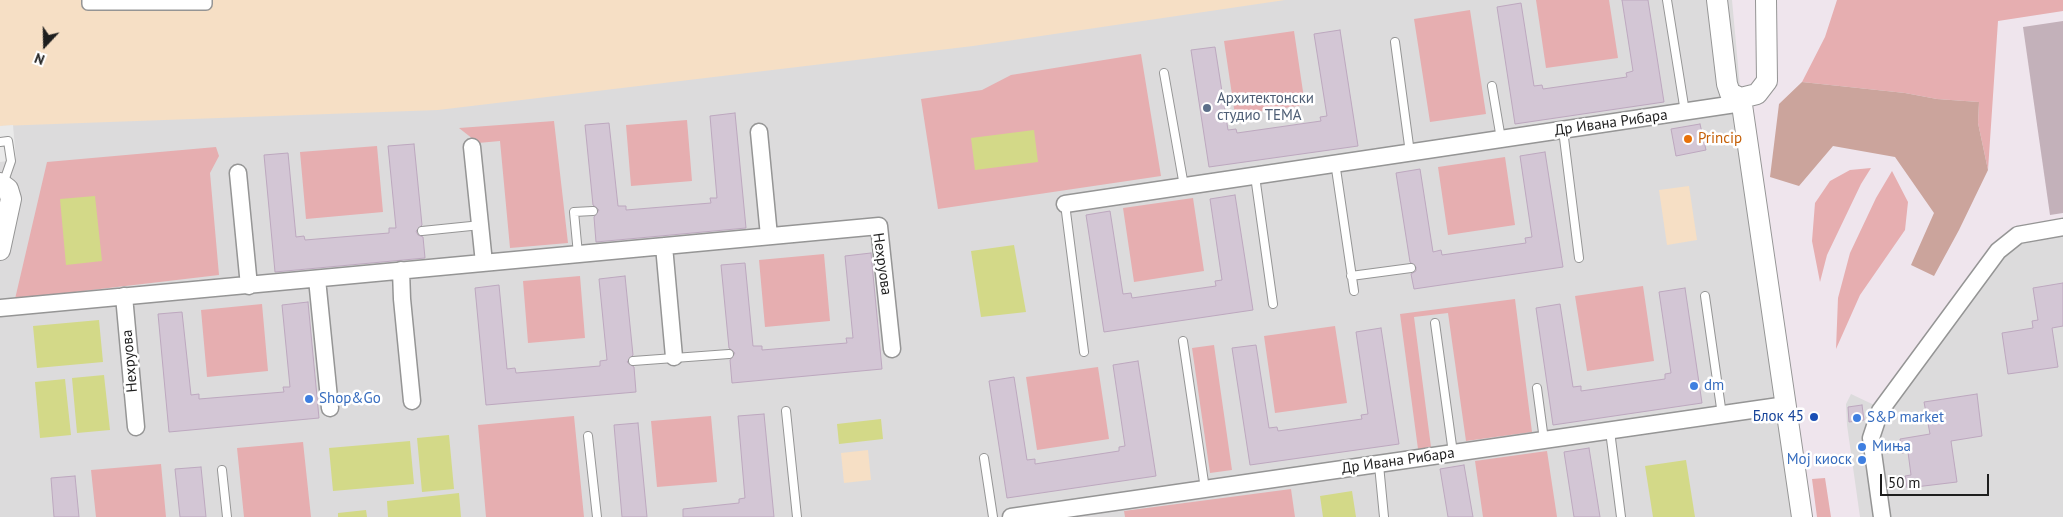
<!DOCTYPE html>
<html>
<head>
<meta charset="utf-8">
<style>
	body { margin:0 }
	#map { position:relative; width:2063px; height:517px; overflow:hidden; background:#efe5ed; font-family:"PT Sans",sans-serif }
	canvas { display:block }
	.north { position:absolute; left:20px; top:20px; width:50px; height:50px; -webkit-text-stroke:4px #fff; paint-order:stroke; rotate:201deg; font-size:14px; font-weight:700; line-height:20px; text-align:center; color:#1e1e1e }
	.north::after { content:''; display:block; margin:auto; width:18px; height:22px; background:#1e1e1e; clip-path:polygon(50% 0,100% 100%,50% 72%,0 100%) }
	.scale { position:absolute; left:1880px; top:474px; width:109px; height:22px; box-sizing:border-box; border:2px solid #1e1e1e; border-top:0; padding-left:6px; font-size:15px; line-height:18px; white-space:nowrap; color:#1e1e1e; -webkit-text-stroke:4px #fff; paint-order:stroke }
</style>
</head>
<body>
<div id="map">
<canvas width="2063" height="517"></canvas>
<div class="north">N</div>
<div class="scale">50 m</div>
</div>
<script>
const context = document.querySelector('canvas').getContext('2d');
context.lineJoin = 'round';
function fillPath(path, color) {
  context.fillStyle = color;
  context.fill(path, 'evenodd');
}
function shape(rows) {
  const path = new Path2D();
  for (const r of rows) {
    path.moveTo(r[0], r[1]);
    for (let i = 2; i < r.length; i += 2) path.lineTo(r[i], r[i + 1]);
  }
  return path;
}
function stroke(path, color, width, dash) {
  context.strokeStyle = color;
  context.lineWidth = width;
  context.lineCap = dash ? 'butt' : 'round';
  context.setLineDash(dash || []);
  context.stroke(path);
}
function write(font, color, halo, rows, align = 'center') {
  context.font = font + ' "PT Sans",sans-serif';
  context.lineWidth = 5;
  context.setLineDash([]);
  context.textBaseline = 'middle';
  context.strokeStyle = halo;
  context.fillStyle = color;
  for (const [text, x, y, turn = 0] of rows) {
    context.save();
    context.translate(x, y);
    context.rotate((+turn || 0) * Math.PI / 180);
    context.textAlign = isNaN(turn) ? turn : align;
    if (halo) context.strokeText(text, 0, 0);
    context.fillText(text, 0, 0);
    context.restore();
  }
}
fillPath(shape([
	[580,0,1732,0,1741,98,1802,517,0,517,0,90],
	[2063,235,2063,517,1860,517,1847,425,1846,404,1851,394,1889,412,2008,252,2024,242]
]), '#dcdbdc');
fillPath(shape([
	[2063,21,2063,213,2050,215,2023,27]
]), '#c3b1ba');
fillPath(shape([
	[1536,0,1609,0,1618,58,1546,68],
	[1837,0,2063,0,2063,11,1998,21,1988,170,1978,123,1979,102,1937,99,1905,93,1802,82,1825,37],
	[1470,10,1486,114,1430,122,1414,19],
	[1294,31,1305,105,1235,115,1224,41],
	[1141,54,1161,176,938,209,921,99,982,90,1011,75],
	[687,120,692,181,631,186,626,125],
	[554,121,568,243,510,248,500,141,478,143,459,128],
	[377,146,383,212,306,219,300,152],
	[216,147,219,156,210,173,219,275,15,299,47,162],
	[1505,157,1515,225,1448,235,1438,167],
	[1871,168,1861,184,1827,255,1820,282,1812,241,1815,203,1830,181,1850,170],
	[1892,171,1908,202,1905,230,1860,295,1836,349,1838,298,1850,253,1876,198],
	[1193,198,1204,271,1134,282,1123,208],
	[824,254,830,321,765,327,759,260],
	[580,276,585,338,528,343,523,281],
	[1643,286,1654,361,1587,371,1575,296],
	[1515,299,1532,432,1466,441,1448,313,1414,317,1431,447,1418,449,1400,314],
	[262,304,268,371,207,377,201,310],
	[1335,326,1347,403,1275,413,1264,336],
	[1214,345,1232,470,1210,473,1192,348],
	[1098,367,1109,439,1037,450,1026,377],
	[574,416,584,517,486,517,478,425],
	[711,416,717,482,657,487,651,421],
	[303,442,311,517,244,517,237,448],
	[1547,451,1557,517,1483,517,1475,461],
	[161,464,166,517,96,517,91,470],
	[1825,478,1831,517,1817,517,1812,479],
	[1291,489,1295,517,1125,517,1124,511]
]), '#e6aeb0');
fillPath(shape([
	[1802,82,1905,93,1937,99,1979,102,1978,123,1988,170,1959,230,1934,276,1911,265,1934,213,1895,157,1833,146,1799,186,1770,177,1779,104]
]), '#cba49c');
fillPath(shape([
	[0,0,1285,0,973,46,438,110,0,126],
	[1689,186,1697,240,1667,245,1659,190],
	[868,450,871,480,844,483,841,453]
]), '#f6dfc5');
fillPath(shape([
	[1034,130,1038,162,975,170,971,138],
	[95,196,102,261,66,265,60,199],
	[1014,245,1026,312,981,317,971,251],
	[99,320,103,362,37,368,33,326],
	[104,375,110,430,77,433,72,378],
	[65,379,71,435,40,438,35,382],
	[881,419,883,439,839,444,837,424],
	[449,435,454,489,422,492,417,438],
	[410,441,414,484,333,491,329,448],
	[1686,460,1695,517,1653,517,1645,466],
	[1352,491,1356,517,1323,517,1320,496],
	[459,493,461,517,388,517,387,501],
	[366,510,367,517,338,517,338,513]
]), '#d3d988');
fillPath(shape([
	[13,125,16,160,0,162,0,126]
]), '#eaeaea');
const building = shape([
	[1622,0,1648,0,1664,102,1515,124,1497,7,1521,3,1534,86,1542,85,1543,89,1627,77,1626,73,1633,71,1622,0],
	[1340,30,1358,146,1209,167,1191,50,1215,47,1228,130,1236,129,1237,133,1321,121,1320,117,1327,116,1314,34,1340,30],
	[735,113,746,228,596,242,594,217,599,210,593,205,585,125,609,123,618,206,626,206,626,210,711,203,710,198,717,198,710,116,735,113],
	[1700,124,1706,150,1676,156,1671,129,1700,124],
	[414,144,422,225,416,231,418,235,423,237,425,258,275,272,264,155,288,153,296,237,304,236,305,240,389,233,389,228,396,228,388,146,414,144],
	[1545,152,1563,267,1414,289,1411,274,1416,271,1416,267,1410,262,1396,173,1420,169,1433,252,1441,250,1442,255,1526,243,1525,238,1532,237,1520,156,1545,152],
	[1235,195,1253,310,1104,332,1086,215,1110,211,1123,294,1131,293,1132,298,1216,286,1215,281,1222,280,1210,199,1235,195],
	[871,253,882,369,732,383,730,360,735,353,729,348,721,265,745,263,753,346,762,346,762,350,847,343,846,338,853,338,845,256,871,253],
	[625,276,633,355,627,362,634,367,636,392,486,405,475,288,499,285,507,369,515,368,516,373,600,366,600,361,607,360,599,279,625,276],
	[2063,283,2063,326,2052,328,2058,367,2008,374,2002,333,2033,328,2032,321,2038,320,2033,288,2063,283],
	[1685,288,1702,403,1553,425,1536,308,1560,304,1573,387,1581,386,1581,391,1665,379,1665,374,1671,373,1659,292,1685,288],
	[308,302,319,418,169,432,158,314,182,312,191,395,199,394,199,399,284,392,283,387,290,387,282,305,308,302],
	[1381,328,1399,444,1250,465,1232,348,1256,345,1269,428,1277,427,1278,431,1362,419,1361,415,1368,414,1356,332,1381,328],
	[1138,361,1156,476,1007,498,989,381,1014,377,1027,460,1035,459,1035,464,1119,451,1119,447,1125,446,1113,365,1138,361],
	[1977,394,1982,436,1951,441,1957,482,1907,488,1905,476,1911,475,1908,452,1902,453,1900,439,1930,434,1924,402,1977,394],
	[1862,405,1864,420,1849,422,1848,407,1862,405],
	[764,414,774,517,683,517,683,509,739,503,739,499,745,498,738,416,764,414],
	[638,423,647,517,622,517,614,425,638,423],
	[1589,448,1600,517,1574,517,1564,452,1589,448],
	[1464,465,1473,517,1448,517,1440,469,1464,465],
	[201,467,206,517,180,517,175,469,201,467],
	[75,476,79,517,54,517,51,478,75,476]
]);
fillPath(building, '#d3c6d5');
stroke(building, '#bda8bf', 1);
const service = shape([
	[1667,0,1685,112],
	[1395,42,1410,153],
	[1164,73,1184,186],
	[1492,86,1501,139],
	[1563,130,1579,258],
	[0,142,8,141,11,161,3,184],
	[1335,162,1354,291],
	[1255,176,1273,304],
	[1065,204,1084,352],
	[422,231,481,225],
	[578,254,574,212,593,211],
	[1351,276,1411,268],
	[1705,296,1722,415],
	[1435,323,1453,453],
	[1183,341,1205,489],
	[633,361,729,354],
	[1537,388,1544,440],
	[786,411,797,517],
	[1610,431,1621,517],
	[588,436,597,517],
	[984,458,993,517],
	[1379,465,1384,517],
	[222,470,227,517]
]);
const pedestrian = shape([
	[88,0,88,4,206,4,206,0]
]);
const minor = shape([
	[759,132,769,236],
	[472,147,484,263],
	[238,173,249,286],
	[1065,204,1742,103],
	[664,246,674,357],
	[401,270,402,299,412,401],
	[317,279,330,408],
	[124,296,136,427],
	[0,308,879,226,892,349],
	[1011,517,1786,405],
	[1882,517,1871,438,1880,411,1998,251,2018,235,2063,227]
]);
const tertiary = shape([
	[1717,0,1727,84,1730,93,1741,98,1757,94,1767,81,1766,0],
	[1741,98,1802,517],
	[0,183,8,189,11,199,0,250]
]);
stroke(service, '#959595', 10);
stroke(pedestrian, '#959595', 14);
stroke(minor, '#959595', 19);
stroke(tertiary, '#959595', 22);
stroke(service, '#fff', 8);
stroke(pedestrian, '#fff', 11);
stroke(minor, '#fff', 16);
stroke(tertiary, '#fff', 20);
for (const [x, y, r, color] of [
	[1207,108,5,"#5c6f8a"],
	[1688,139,5,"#e8710a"],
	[1694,386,5,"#3f7fe0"],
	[309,399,5,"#3f7fe0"],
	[1814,417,5,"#1a4fb4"],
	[1857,418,5,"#3f7fe0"],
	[1862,447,5,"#3f7fe0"],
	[1862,460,5,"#3f7fe0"]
]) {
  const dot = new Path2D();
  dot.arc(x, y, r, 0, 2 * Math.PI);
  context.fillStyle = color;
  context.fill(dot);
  stroke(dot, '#fff', 2);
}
write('15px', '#4e5e75', '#fff', [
	["Архитектонски",1217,99],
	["студио ТЕМА",1217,116]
], 'left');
write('15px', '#1e1e1e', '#fff', [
	["Др Ивана Рибара",1611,123,-8],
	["Нехруова",882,264,82],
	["Нехруова",130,361,-95],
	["Др Ивана Рибара",1398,461,-8]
]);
write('15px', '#c56008', '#fff', [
	["Princip",1698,139]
], 'left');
write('15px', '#366cbe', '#fff', [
	["dm",1704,386],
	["Shop&Go",319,399],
	["S&P market",1867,418],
	["Миња",1872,447],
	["Мој киоск",1852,460,"right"]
], 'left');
write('15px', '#164399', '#fff', [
	["Блок 45",1804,417]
], 'right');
</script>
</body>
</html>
